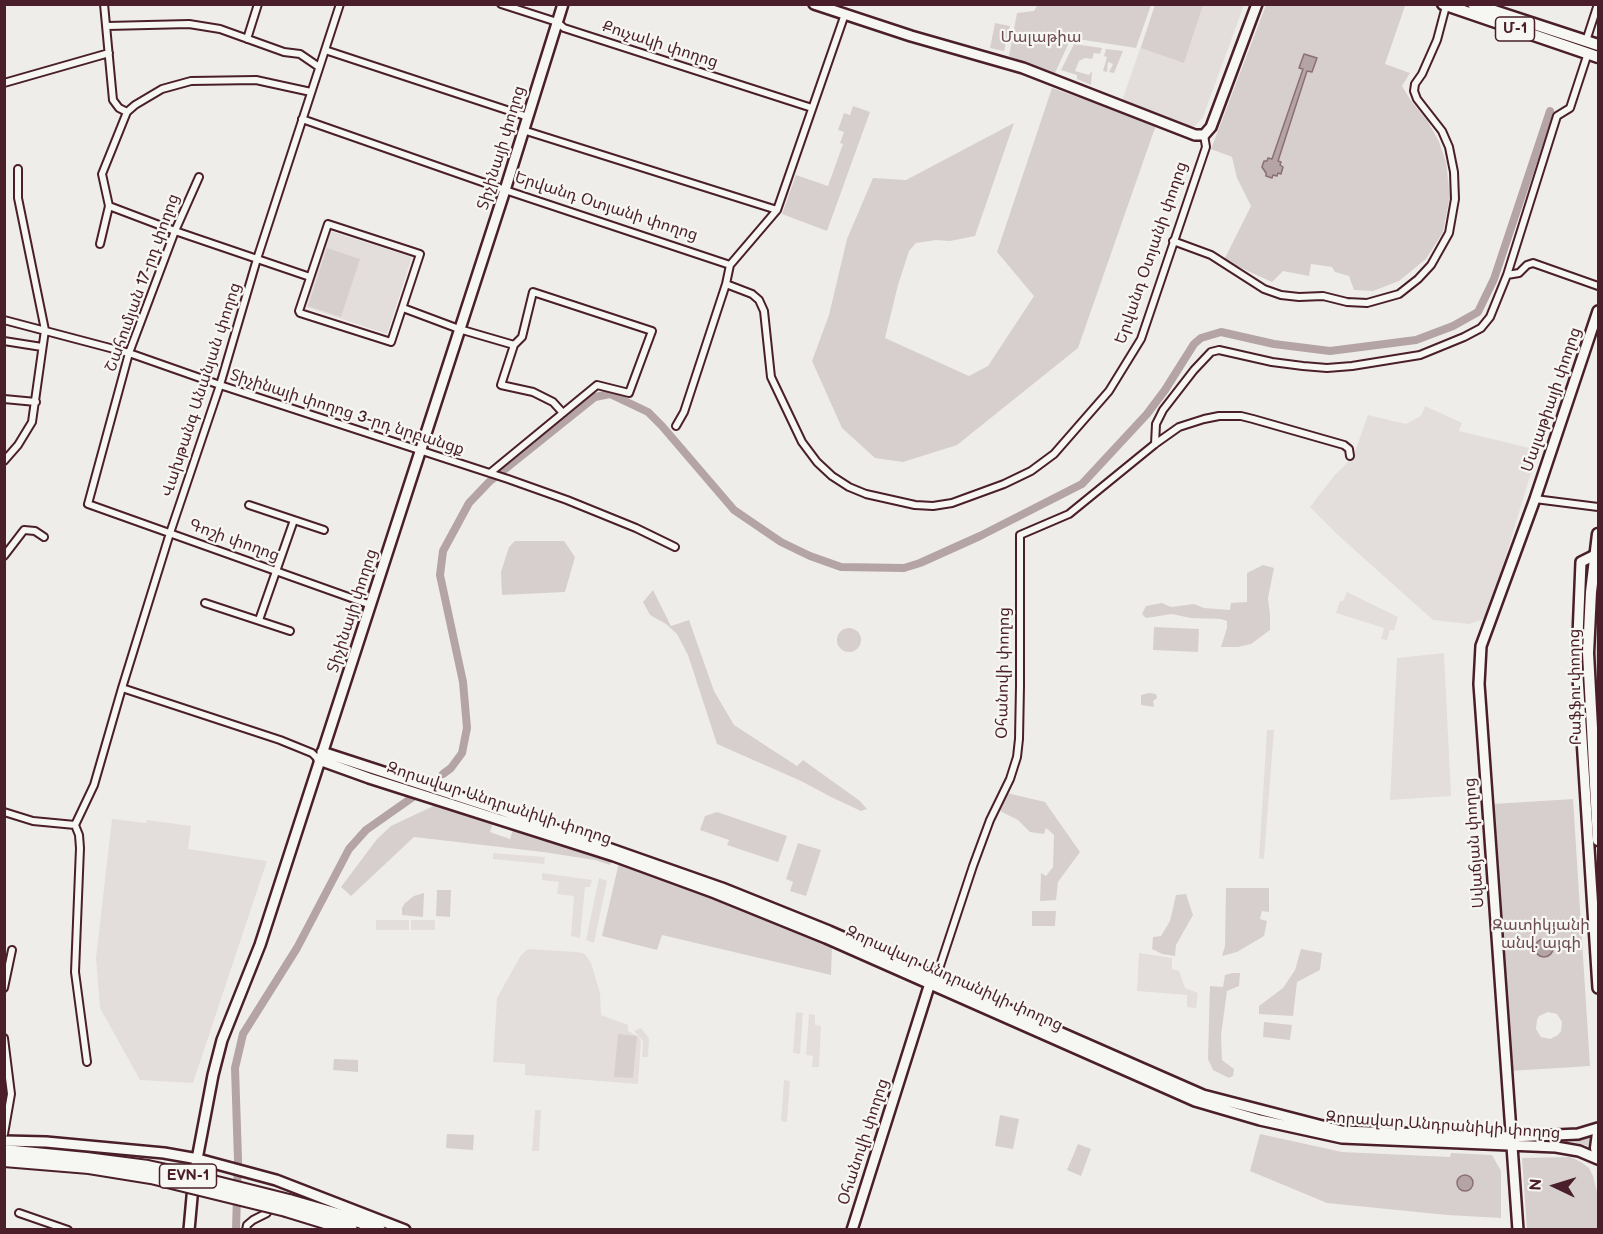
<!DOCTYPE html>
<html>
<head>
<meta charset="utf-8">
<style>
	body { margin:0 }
	#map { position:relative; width:1603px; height:1234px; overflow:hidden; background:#efedea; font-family:"Balsamiq Sans",sans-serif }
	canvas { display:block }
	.frame { position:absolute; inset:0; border:6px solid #4a1f2b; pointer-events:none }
	.north { position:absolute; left:1525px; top:1156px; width:60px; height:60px; -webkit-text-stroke:4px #f6f6f2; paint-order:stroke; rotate:274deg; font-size:16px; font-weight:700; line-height:24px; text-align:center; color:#4a1f2b }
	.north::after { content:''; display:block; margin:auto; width:21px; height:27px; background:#4a1f2b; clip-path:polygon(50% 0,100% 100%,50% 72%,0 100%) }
</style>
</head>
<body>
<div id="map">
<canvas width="1603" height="1234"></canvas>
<div class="frame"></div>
<div class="north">N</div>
</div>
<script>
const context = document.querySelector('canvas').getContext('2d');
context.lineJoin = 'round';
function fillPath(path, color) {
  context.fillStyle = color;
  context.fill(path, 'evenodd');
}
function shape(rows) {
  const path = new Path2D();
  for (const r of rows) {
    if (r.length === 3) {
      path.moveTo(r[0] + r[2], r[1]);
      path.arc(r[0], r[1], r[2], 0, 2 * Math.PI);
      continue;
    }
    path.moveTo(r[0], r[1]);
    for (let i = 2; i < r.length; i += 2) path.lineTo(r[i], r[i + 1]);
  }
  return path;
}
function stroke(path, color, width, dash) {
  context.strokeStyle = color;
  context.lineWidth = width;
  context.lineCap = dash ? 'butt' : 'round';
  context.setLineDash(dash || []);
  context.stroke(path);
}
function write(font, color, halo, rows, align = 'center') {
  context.font = font + ' "Balsamiq Sans","Noto Sans Armenian",sans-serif';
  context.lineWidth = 4.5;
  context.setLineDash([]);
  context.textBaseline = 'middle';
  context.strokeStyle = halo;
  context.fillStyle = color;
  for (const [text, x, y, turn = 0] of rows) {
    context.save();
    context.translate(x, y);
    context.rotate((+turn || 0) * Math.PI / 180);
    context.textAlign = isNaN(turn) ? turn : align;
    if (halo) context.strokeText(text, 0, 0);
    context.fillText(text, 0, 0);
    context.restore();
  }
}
fillPath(shape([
	[1155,5,1244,5,1203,117,1195,126,1186,127,1122,101],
	[330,231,412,257,387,334,306,307],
	[1425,406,1462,423,1459,431,1538,450,1487,618,1469,624,1433,620,1340,537,1310,507,1334,476,1353,457,1368,415,1406,424,1421,416],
	[1347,592,1398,617,1394,630,1390,630,1387,640,1381,639,1384,628,1336,613,1340,601,1343,601],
	[1444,653,1451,796,1390,800,1397,658],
	[1267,730,1274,730,1264,859,1259,858],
	[112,819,146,823,147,820,191,826,188,849,267,861,193,1083,140,1080,100,1008,96,958],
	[493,853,545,857,544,864,493,859],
	[542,873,592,880,590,887,585,887,580,938,571,936,574,896,557,894,559,882,542,880],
	[599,878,607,881,594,943,586,940],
	[376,920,409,920,409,930,376,930],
	[411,920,435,920,435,930,411,930],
	[528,949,576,952,583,953,587,957,591,963,600,993,601,1015,628,1025,628,1031,639,1037,641,1042,638,1084,525,1075,525,1064,493,1062,497,998,521,955],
	[1139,953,1172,958,1172,969,1179,971,1185,988,1198,993,1196,1008,1187,1007,1187,995,1137,991],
	[796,1012,803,1013,800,1054,793,1053],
	[809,1014,815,1015,815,1025,821,1026,819,1067,812,1067,813,1056,806,1055],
	[641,1028,649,1038,648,1057,642,1057,643,1041,634,1031],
	[784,1080,790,1081,787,1122,781,1121],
	[535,1110,541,1110,539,1151,532,1151]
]), '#e3dedc');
fillPath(shape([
	[1038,4,1151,4,1151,5,1136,48,1071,38,1055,73,1009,56,1017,13,1034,11],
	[1401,4,1405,6,1385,64,1410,73,1402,86,1411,101,1427,120,1439,142,1446,162,1450,196,1443,232,1426,259,1399,281,1373,291,1354,290,1349,276,1335,272,1332,267,1311,264,1309,276,1283,271,1272,282,1224,260,1251,206,1237,178,1232,157,1211,149,1266,5],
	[1155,5,1203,5,1184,63,1141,48],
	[995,23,1010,26,1004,51,990,48],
	[1074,44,1102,48,1100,54,1094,53,1092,59,1085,58,1079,61,1075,71,1089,75,1092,71,1091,85,1077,79,1077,75,1061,70],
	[1106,49,1123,51,1114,73,1109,72,1113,64,1108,62,1107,72,1103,71,1107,57,1104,56],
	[1052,88,1156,125,1078,348,957,445,903,462,875,458,842,428,812,361,829,315,847,239,873,178,906,180,1014,123,975,236,950,241,936,240,916,243,909,251,898,285,885,338,969,376,988,366,1034,296,997,252],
	[853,106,870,112,827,231,782,214,796,175,828,186,843,144,840,143,844,132,838,130,844,113,850,115],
	[327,248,360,259,341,317,308,306],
	[515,541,564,541,575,557,565,592,502,595,501,572,509,547],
	[1598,555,1598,769,1594,691,1594,615],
	[1263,565,1274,568,1268,598,1270,615,1270,630,1251,644,1238,647,1221,647,1227,628,1227,621,1221,619,1191,618,1172,614,1146,618,1142,614,1146,606,1162,603,1171,607,1194,604,1204,608,1230,610,1231,603,1247,602,1247,573],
	[653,590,671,626,689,620,714,691,734,725,797,766,803,760,860,801,867,809,861,811,833,798,801,781,717,744,688,655,677,634,666,624,650,615,643,602],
	[1154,627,1199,629,1198,652,1153,650],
	[849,640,12],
	[1149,693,1156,694,1157,698,1153,701,1154,707,1141,705,1141,695],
	[1007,793,1045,802,1080,852,1058,882,1056,900,1040,901,1041,873,1046,876,1053,867,1054,835,1046,828,1044,834,1030,832,1018,820,1000,811],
	[1573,799,1590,1066,1509,1071,1493,804],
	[1548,1012,1557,1014,1562,1022,1561,1031,1558,1035,1550,1039,1541,1037,1536,1029,1537,1020,1539,1016],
	[442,802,495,816,490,832,510,839,515,823,612,854,610,865,595,860,543,852,414,837,351,896,341,887,377,839,391,826],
	[717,812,787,836,778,862,727,845,729,840,700,830,705,816],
	[798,843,821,850,806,896,790,891,793,882,786,879],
	[620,858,832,945,831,975,662,935,657,950,602,936],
	[1226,888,1269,888,1269,912,1262,911,1260,919,1267,921,1264,936,1237,952,1222,956,1225,946],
	[437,890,451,890,450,917,436,916],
	[424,893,423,917,402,915,402,908,405,903,414,896],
	[1186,894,1193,915,1176,945,1175,956,1162,954,1152,949,1153,937,1161,936,1170,921,1176,895],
	[1032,911,1056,911,1055,926,1032,926],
	[1301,949,1322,953,1320,970,1297,982,1293,1016,1259,1014,1259,1006,1283,988,1295,970],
	[1232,973,1240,973,1239,986,1227,991,1221,1035,1222,1060,1234,1069,1233,1076,1229,1078,1213,1070,1208,1059,1209,1020,1210,986,1223,987,1225,975],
	[1264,1022,1292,1025,1290,1040,1263,1037],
	[618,1034,637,1036,633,1078,614,1077],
	[334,1059,358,1060,358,1072,333,1070],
	[1000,1115,1019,1119,1013,1149,995,1146],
	[447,1134,474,1135,473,1150,446,1148],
	[1260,1134,1342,1152,1450,1157,1451,1153,1492,1155,1501,1171,1501,1218,1447,1215,1327,1203,1250,1171],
	[1591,1134,1591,1147,1567,1140],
	[1078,1144,1091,1149,1081,1176,1067,1170],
	[1570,1157,1581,1162,1589,1168,1593,1176,1597,1192,1598,1229,1527,1229,1522,1158]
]), '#d7cfce');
const water = shape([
	[1304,54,1317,58,1312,72,1307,71,1278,161,1281,162,1280,165,1283,167,1281,174,1278,173,1277,176,1273,175,1272,178,1266,176,1266,173,1262,167,1264,161,1267,161,1268,158,1272,159,1303,69,1299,68,1304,54],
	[1544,948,9],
	[1465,1183,8]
]);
fillPath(water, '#b4a4a5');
stroke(water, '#8a6f74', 1.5);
stroke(shape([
	[443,774,451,768,462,753,467,728,463,682,440,575,443,551,469,503,489,482,595,397,610,394,648,412,662,426,734,510,781,542,810,556,841,567,904,568,920,563,980,536,1082,484,1147,414,1165,390,1194,344,1201,338,1221,332,1274,344,1330,351,1416,340,1453,326,1478,312,1494,279,1550,111],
	[236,1230,238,1160,235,1068,243,1034,297,948,349,849,366,830,413,797]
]), '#b4a4a5', 8);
const street = shape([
	[104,4,113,100,119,108,127,112],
	[501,4,557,22,564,28,812,108],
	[107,26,189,24,220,29,284,52,300,54,319,67],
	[247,39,258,4],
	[1586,41,1598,4],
	[325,50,528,117],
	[4,83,109,53],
	[302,119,505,190,730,265,726,284,684,412,676,426],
	[523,130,777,210],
	[199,177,175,231,129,353,88,504,371,605],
	[109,206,175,231,310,277],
	[328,224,420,254,391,342,300,313,299,311,328,224],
	[1173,241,1211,255,1264,289,1281,295,1299,297,1323,296,1347,302,1367,303,1399,294,1418,279,1431,265,1449,233,1455,199,1454,172,1449,147,1442,131,1417,99,1414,91,1415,84,1422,74,1437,40,1446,6],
	[100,244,109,206,102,174,127,112,135,105,162,89,191,81,256,80,311,92],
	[730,265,777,210,845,14],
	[1507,275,1519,273,1527,265,1533,263,1598,286],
	[726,284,752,294,759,300,764,311,771,377,802,442,817,462,832,476,849,487,866,494,915,505,933,506,952,503,1004,484,1031,471,1054,454,1109,391,1141,339,1206,147,1204,135],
	[403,308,459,329,514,345],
	[4,320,129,353,220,385,508,479,567,500,636,528,675,547],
	[4,341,42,347],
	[4,399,36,402],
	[1155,444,1156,424,1163,410,1194,370,1211,352,1219,350,1272,362,1303,366,1327,368,1352,366,1420,355,1464,337,1481,328,1490,317,1507,275,1557,116,1570,108,1588,53],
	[4,461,18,445,32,422,45,330,18,198,18,169],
	[490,473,597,385,629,393,652,331,533,292,522,337,514,345,501,385,533,392,553,402,563,413],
	[1535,499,1598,507],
	[249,505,324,530],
	[4,556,24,530,35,531,44,537],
	[205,603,290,631],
	[259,620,294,520],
	[122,688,280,740,312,753,319,760],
	[4,812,33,821,75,825,94,785,122,688,170,533,220,385,257,259,340,4],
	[75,825,79,835,80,848,75,972,87,1062],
	[936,978,973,866,990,820,1010,779,1017,757,1019,739,1020,686,1020,535,1069,514,1155,444,1179,427,1204,419,1219,416,1241,416,1253,419,1344,445,1349,449,1350,456],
	[4,988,12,950],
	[4,1038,11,1094,4,1134],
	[19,1213,68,1230],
	[246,1230,247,1225,253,1220,267,1213,269,1206]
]);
const secondary = shape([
	[814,4,911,36,1023,68,1195,135,1204,135,1211,127,1257,4],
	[1595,555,1581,562,1577,661,1598,988],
	[322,752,503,811,722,888,829,931,1203,1095,1342,1131,1511,1137,1578,1134,1598,1128],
	[319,760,369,778,614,856,715,893,826,938,1195,1101,1260,1120,1342,1138,1556,1147,1579,1151,1598,1159],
	[4,1141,46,1142,164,1153,198,1159,276,1180,405,1230],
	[189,1230,194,1175,213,1075,222,1040,260,945,505,190,563,4],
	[852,1230,931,980],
	[1518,1230,1479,684,1481,646,1535,499,1598,311]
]);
const primary = shape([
	[1443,4,1598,57],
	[1473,4,1598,45],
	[1598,534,1591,592,1588,653,1598,840],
	[1598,1133,1596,1148,1598,1158]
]);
const highway = shape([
	[4,1151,86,1159],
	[4,1160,89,1167],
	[289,1201,362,1222,379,1230],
	[286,1210,351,1230]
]);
stroke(street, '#4a1f2b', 10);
stroke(secondary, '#4a1f2b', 14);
stroke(primary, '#4a1f2b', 15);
stroke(highway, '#4a1f2b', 16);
stroke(street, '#f6f6f2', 6);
stroke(secondary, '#f6f6f2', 9);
stroke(primary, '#f6f6f2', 10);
stroke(highway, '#f6f6f2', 12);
const highwayBridge = shape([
	[86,1159,148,1167,185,1175,289,1201],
	[89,1167,151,1177,286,1210]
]);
stroke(highwayBridge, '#4a1f2b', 16, []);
stroke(highwayBridge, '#f6f6f2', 12);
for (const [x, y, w] of [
	[1515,29,39],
	[188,1176,57]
]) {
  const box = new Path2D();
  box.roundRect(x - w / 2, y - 12, w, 24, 4.5);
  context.fillStyle = '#f6f6f2';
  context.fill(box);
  stroke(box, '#4a1f2b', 1.5);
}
write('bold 15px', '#4a1f2b', null, [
	["Մ-1",1515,29],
	["EVN-1",188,1176]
]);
write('16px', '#6d4b54', '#f6f6f2', [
	["Մալաթիա",1041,38],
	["Զատիկյանի",1541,926],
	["անվ. այգի",1541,944]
]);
write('16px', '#4a1f2b', '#f6f6f2', [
	["Քուչակի փողոց",660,45,18],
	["Տիչինայի փողոց",502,148,-73],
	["Երվանդ Օտյանի փողոց",606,207,18],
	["Երվանդ Օտյանի փողոց",1152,253,-71],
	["Շահումյան 17-րդ փողոց",143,283,-70],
	["Վախթանգ Անանյան փողոց",202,390,-72],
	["Մալաթիայի փողոց",1552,400,-71],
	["Տիչինայի փողոց 3-րդ նրբանցք",347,413,18],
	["Գոշի փողոց",234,541,20],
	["Տիչինայի փողոց",353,611,-72],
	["Օհանովի փողոց",1004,673,-89],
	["Րաֆֆու փողոց",1576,687,-91],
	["Զորավար Անդրանիկի փողոց",499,804,18],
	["Սվաճյան փողոց",1475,843,-94],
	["Զորավար Անդրանիկի փողոց",954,979,24],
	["Զորավար Անդրանիկի փողոց",1443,1126,4],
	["Օհանովի փողոց",864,1142,-72]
]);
</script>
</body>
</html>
